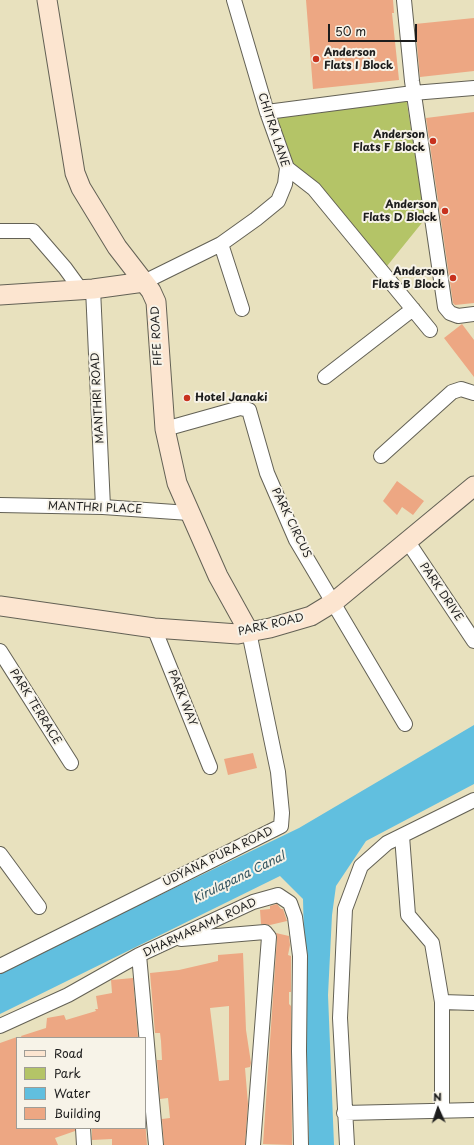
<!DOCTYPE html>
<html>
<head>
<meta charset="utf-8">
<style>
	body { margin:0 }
	#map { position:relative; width:474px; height:1145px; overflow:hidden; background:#e8e1be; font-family:"Playpen Sans",sans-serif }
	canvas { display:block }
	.legend { position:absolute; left:16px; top:1037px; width:130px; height:92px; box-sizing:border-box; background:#f7f3e8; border:1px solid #9f9d96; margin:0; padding:5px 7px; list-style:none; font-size:12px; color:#1c1c1c }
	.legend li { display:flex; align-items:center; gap:8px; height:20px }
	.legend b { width:20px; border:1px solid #9f9d96 }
	.north { position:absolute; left:418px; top:1089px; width:40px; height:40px; -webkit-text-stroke:3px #f7f3e8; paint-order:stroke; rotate:357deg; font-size:11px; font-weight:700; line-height:16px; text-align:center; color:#1c1c1c }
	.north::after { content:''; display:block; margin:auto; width:14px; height:18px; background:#1c1c1c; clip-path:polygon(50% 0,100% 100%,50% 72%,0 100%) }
	.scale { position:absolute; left:328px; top:24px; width:89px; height:18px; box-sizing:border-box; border:2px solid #1c1c1c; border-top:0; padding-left:5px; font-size:12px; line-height:14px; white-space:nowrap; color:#1c1c1c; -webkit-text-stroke:3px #f7f3e8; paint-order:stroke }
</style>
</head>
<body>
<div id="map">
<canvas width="474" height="1145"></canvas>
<ul class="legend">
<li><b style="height:5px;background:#fce5d0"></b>Road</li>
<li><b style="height:11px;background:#b4c467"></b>Park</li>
<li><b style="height:11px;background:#61bfdf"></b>Water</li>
<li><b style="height:11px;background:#eda783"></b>Building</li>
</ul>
<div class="north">N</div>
<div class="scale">50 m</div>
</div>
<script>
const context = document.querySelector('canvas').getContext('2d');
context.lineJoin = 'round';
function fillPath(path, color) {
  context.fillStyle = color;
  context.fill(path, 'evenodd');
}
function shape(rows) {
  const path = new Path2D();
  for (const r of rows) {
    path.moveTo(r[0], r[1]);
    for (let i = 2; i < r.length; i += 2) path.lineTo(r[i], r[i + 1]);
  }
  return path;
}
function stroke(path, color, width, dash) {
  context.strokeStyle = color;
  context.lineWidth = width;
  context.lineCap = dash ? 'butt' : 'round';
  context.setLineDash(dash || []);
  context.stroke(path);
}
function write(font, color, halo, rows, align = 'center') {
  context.font = font + ' "Playpen Sans",sans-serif';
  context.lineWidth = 4;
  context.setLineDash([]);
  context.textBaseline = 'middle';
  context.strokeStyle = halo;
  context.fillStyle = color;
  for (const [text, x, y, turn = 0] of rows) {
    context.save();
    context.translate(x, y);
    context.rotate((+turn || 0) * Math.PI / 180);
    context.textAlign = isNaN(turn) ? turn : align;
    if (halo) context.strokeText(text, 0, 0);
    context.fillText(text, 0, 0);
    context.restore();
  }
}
fillPath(shape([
	[406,97,425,219,383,271,314,188,286,178,271,115]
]), '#b4c467');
fillPath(shape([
	[474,725,474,784,366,841,336,886,332,915,328,995,334,1145,309,1145,303,899,280,876,0,1014,0,972,299,828]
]), '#61bfdf');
fillPath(shape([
	[306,0,393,0,394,13,392,13,399,80,313,89],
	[474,18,474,71,420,77,415,24],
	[474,112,474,303,455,305,453,303,426,118],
	[462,324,474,340,474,377,444,338],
	[397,481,424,501,413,515,402,507,397,515,383,501],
	[253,753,257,768,228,775,224,759],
	[277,904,281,909,283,909,287,921,270,925,261,924,260,910,270,909,270,906],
	[276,933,289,936,290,945,288,955,291,956,291,992,289,992,289,1004,291,1006,292,1145,263,1144,277,938],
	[243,953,246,1030,251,1063,250,1067,245,1068,248,1104,245,1145,164,1145,162,1119,170,1118,168,1098,160,1099,157,1060,162,1060,161,1041,160,1033,155,1033,150,973,179,970,218,961,218,955],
	[229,1006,229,1080,219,1081,210,1008],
	[133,978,138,1038,22,1038,21,1036,46,1028,47,1018,64,1015,66,1020,96,1011,95,1009,98,1009,96,996,112,993,111,980],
	[17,1037,17,1128,75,1128,75,1131,55,1138,58,1145,0,1145,0,1043],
	[145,1120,147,1145,112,1145,112,1139,92,1140,92,1128,145,1128]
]), '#eda783');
const street = shape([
	[404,0,412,81,445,307,450,313,458,316,474,314],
	[267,112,413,93,474,88],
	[287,168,314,189,430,330],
	[0,231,33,231,65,268,81,290],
	[221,244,242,309],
	[144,282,221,244,256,219,278,201,285,184,287,168,267,112,234,0],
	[93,289,103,507],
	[325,377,413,309],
	[165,429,240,408,249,410,267,473,296,540,405,724],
	[381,456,452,392,461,389,474,393],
	[0,505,103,507,189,513],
	[408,542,474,641],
	[154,628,210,767],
	[0,651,71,763],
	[402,836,408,915,432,943,442,1002],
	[0,854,39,907],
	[181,939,265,932,269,937,253,1145],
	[139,955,156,1145],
	[0,966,281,826,282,813,278,772,249,632],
	[0,1026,68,995,139,955,253,902,278,895,290,903,295,917,300,956,299,1051,301,1145],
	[442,1111,442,1002,474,1003],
	[344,1113,474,1110],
	[83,1128,84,1145],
	[347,1145,340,1018,345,909,361,866,387,843,474,800]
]);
const secondary = shape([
	[47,0,75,173,81,188,117,247,151,291,156,302,165,429,177,483,218,576,249,632],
	[0,295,93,289,144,282],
	[0,606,154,628,238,634,270,628,311,616,334,602,474,486]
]);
stroke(street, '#636155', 16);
stroke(secondary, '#636155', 21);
stroke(street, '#fff', 14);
stroke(secondary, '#fce5d0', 19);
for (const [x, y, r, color] of [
	[316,59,4,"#c8321e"],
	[433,141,4,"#c8321e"],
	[445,211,4,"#c8321e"],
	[453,278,4,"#c8321e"],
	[187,398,4,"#c8321e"]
]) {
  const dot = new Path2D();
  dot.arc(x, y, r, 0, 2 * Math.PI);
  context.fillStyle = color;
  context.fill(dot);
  stroke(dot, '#f7f3e8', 1.5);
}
write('bold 11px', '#1c1c1c', '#f7f3e8', [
	["Anderson",324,53,"left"],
	["Flats I Block",324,66,"left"],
	["Anderson",425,135],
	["Flats F Block",425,148],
	["Anderson",437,205],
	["Flats D Block",437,218],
	["Anderson",445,272],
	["Flats B Block",445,285],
	["Hotel Janaki",195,398,"left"]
], 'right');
write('11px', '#1c1c1c', '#f7f3e8', [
	["CHITRA LANE",273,130,72],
	["FIFE ROAD",157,336,-93],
	["MANTHRI ROAD",98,398,-93],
	["MANTHRI PLACE",95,508,2],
	["PARK CIRCUS",291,523,64],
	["PARK DRIVE",441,592,56],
	["PARK ROAD",271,625,-13],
	["PARK WAY",182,698,68],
	["PARK TERRACE",35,707,58],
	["UDYANA PURA ROAD",218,857,-26],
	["DHARMARAMA ROAD",200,928,-25]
]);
write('italic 12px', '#345560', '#f7f3e8', [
	["Kirulapana Canal",239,878,-26]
]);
</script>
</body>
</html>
